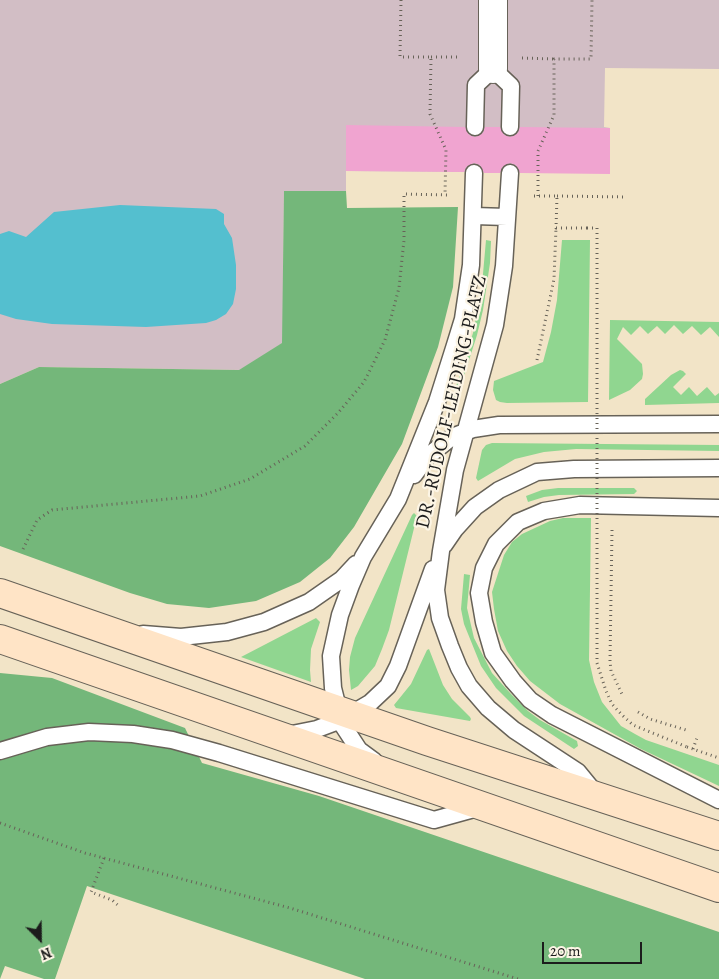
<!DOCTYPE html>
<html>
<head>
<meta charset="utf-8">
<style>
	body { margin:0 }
	#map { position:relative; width:719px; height:979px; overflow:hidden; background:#f2e4c7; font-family:Alegreya,serif }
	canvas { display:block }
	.north { position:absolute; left:15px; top:914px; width:50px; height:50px; -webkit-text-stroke:4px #fcf5e5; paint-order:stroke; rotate:157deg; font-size:14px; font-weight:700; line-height:20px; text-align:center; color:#1c1c1c }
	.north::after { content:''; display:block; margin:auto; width:18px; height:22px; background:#1c1c1c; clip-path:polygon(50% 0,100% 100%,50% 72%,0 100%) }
	.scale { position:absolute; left:542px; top:942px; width:100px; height:22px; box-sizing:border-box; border:2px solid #1c1c1c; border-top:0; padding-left:6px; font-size:15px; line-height:18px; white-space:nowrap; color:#1c1c1c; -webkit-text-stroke:4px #fcf5e5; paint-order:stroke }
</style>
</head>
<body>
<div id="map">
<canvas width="719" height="979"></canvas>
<div class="north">N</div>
<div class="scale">20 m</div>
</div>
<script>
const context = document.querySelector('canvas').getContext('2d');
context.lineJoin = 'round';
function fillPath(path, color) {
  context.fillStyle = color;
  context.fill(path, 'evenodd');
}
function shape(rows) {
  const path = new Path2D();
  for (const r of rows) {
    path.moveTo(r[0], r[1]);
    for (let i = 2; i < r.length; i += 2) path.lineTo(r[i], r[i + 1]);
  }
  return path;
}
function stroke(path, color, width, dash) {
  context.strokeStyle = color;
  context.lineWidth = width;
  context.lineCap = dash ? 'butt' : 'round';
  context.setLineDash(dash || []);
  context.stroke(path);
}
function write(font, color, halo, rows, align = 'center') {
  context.font = font + ' Alegreya,serif';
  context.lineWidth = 4.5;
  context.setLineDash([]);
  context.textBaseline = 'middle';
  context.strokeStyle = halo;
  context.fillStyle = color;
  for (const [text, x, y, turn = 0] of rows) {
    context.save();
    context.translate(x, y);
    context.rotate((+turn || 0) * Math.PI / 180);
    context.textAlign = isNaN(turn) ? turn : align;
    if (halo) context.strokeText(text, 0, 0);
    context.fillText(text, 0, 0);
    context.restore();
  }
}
fillPath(shape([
	[0,0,719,0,719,69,605,68,604,127,610,128,610,173,346,171,346,191,284,191,283,343,240,370,39,367,0,384]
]), '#d2bec5');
fillPath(shape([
	[486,240,491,241,490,263,483,310,477,335,457,398,453,396,473,333,482,285],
	[562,240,590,240,588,402,507,403,500,402,496,400,493,390,494,381,543,362,551,332,557,300],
	[610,320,719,322,719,337,710,327,701,335,692,326,683,334,674,325,665,334,657,326,648,334,640,326,631,335,623,327,617,339,642,364,643,374,642,379,630,390,609,400],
	[680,370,683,371,686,374,673,387,681,395,689,387,697,396,707,387,715,396,719,393,719,403,645,405,645,399,671,375],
	[492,443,719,445,719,451,576,449,544,452,515,459,478,481,476,478,482,450,486,445],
	[558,488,634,488,637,491,634,494,559,495,544,497,528,502,526,496,542,490],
	[414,513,417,516,389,630,382,649,375,666,358,686,351,690,349,670,350,657,355,638,412,515],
	[563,518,591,518,589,660,594,682,602,702,621,726,635,734,646,740,719,765,719,786,641,749,560,704,530,681,517,666,507,651,498,631,494,609,492,592,504,555,512,542,522,534,550,521],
	[464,574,470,575,467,608,474,638,492,673,511,694,528,711,540,720,577,741,578,746,574,749,524,716,496,688,481,666,464,624,461,609],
	[316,618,320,622,311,649,310,670,311,682,241,657],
	[429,649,443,685,452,699,470,717,471,719,470,721,396,708,394,705,411,684,427,650]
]), '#90d690');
fillPath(shape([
	[284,191,346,191,347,208,458,207,453,287,438,347,402,444,354,527,330,558,300,582,256,601,209,608,167,604,130,593,0,546,0,384,39,367,239,370,282,343],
	[0,673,52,678,185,728,202,763,319,796,719,932,719,979,365,979,87,886,55,979,44,979,5,966,0,979]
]), '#74b77a');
fillPath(shape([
	[120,205,216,209,224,214,224,224,232,238,236,265,236,289,233,304,226,314,216,320,206,323,146,327,52,324,16,319,0,314,0,234,9,231,26,237,54,212]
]), '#54bfcf');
fillPath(shape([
	[346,125,465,127,469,135,475,137,483,133,485,127,500,127,504,135,510,137,518,133,520,127,610,128,610,174,520,173,516,165,510,163,502,167,500,173,484,173,480,165,474,163,466,167,464,172,346,171]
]), '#f0a4d0');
const lane = shape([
	[475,127,476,85,493,69,511,86,510,127],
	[510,173,504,266,495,325,455,470,441,551,436,590,440,618,450,646,459,668,469,686,488,708,514,730,578,772,596,794],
	[474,216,507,217],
	[414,475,428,456,452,437,473,429,499,425,719,424],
	[719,508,580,505,544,511,518,522,496,544,484,568,479,593,484,622,493,653,513,681,530,700,552,715,719,800],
	[444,545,455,529,475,507,499,490,537,472,574,469,719,468],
	[143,634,181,637,227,632,264,622,309,602,342,579,356,564],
	[286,733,292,734,317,729,341,720,370,703,388,686,398,666,433,569],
	[0,751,47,737,89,732,133,734,172,740,219,753,434,820,481,807],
	[374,761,359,750,342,724,333,688,331,656,340,615,351,585,363,557,398,499,437,402,455,345,463,319,471,265,474,173]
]);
const street = shape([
	[493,69,493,0]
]);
const secondary = shape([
	[0,593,427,741,719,836],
	[0,639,719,888]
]);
stroke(lane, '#676258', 19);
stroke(street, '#676258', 30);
stroke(secondary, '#676258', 30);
stroke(shape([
	[401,0,400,57,431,57,430,114,446,150,445,194],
	[431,57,461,57],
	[522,58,554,59],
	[534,196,557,196,556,228,587,228],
	[538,196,538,151,554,115,554,59,591,59,592,0],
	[557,196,627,197],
	[537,360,554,279,556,228],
	[612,530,610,661,611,671,622,694],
	[23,549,37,520,52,510,200,496,250,479,305,446,338,413,364,382,385,340,399,288,404,240,404,194,448,195],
	[638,712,650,719,686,730],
	[687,747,719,758],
	[693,749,698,735],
	[0,823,85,853,290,908,518,979],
	[104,858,91,892,112,900,120,907]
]), '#676258', 3, [1, 4]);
stroke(lane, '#fff', 16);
stroke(street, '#fff', 28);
stroke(secondary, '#ffe4c6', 28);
stroke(shape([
	[587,228,597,228,597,663,606,691,612,704,622,715,633,725,687,747]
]), '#676258', 3, [1, 4]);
write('20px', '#1c1c1c', '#fcf5e5', [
	["DR.-RUDOLF-LEIDING-PLATZ",452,402,-77]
]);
</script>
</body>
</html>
